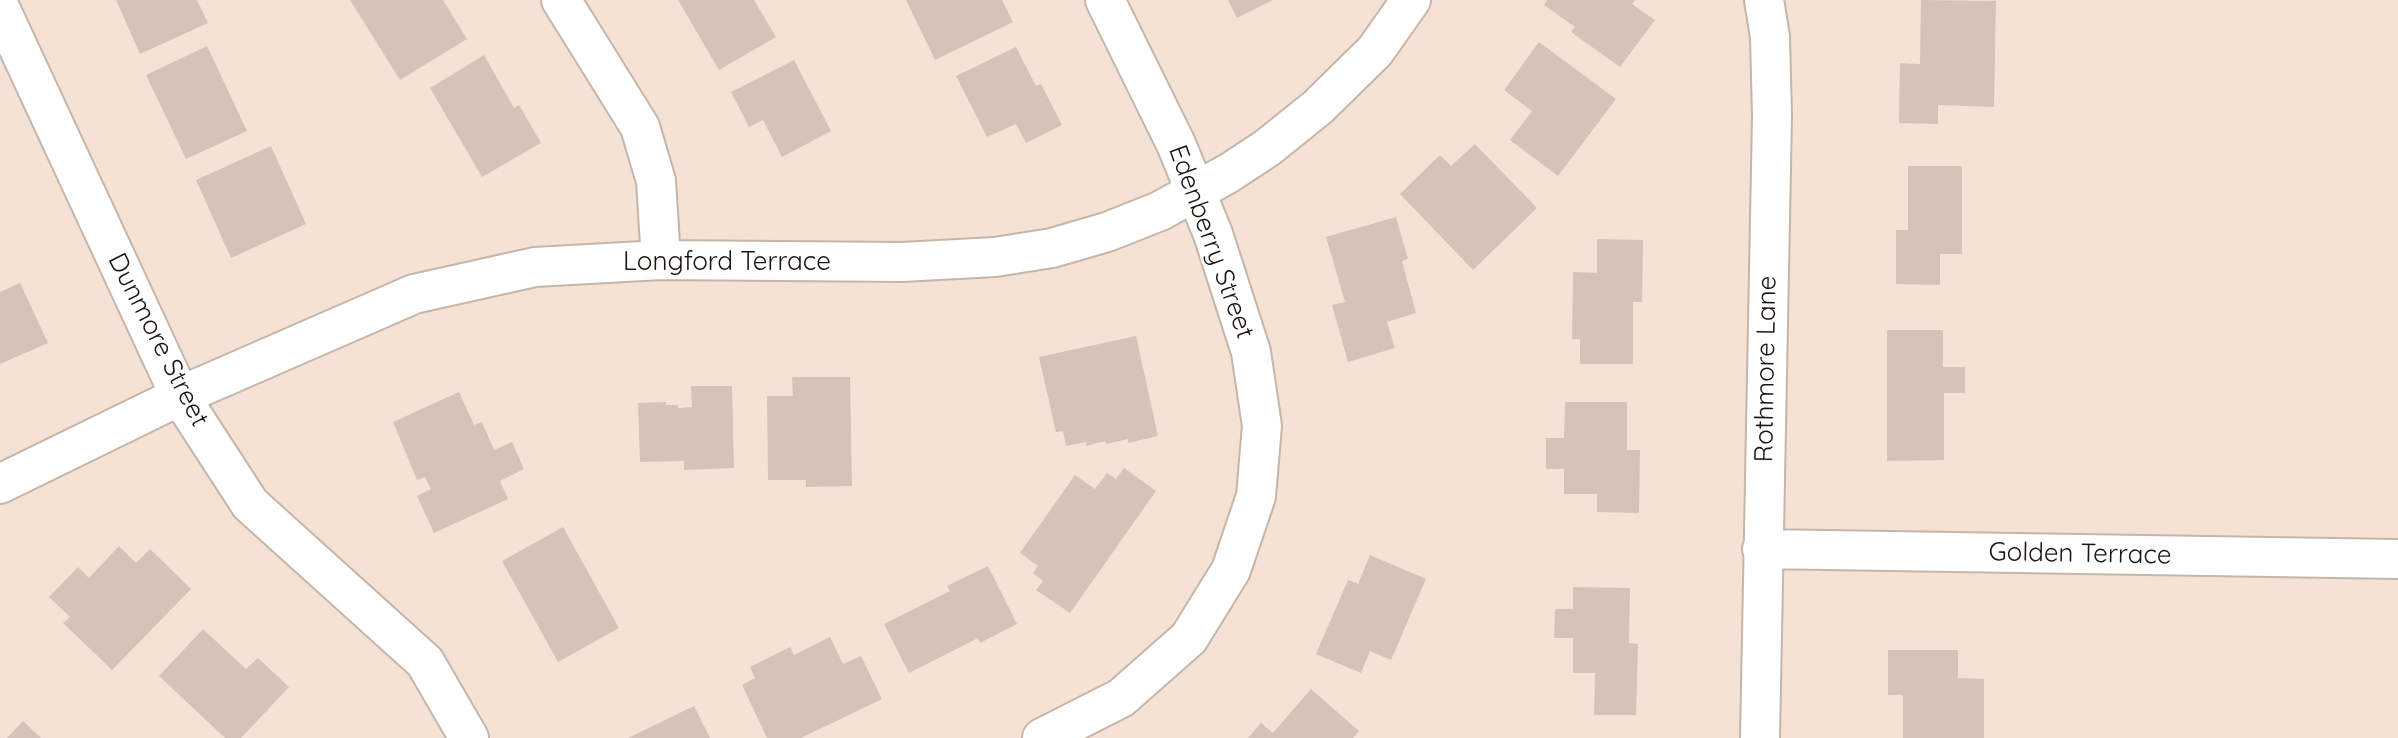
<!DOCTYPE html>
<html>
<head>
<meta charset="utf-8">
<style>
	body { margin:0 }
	canvas { display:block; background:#f4e2d5 }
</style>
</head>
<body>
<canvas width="2398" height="738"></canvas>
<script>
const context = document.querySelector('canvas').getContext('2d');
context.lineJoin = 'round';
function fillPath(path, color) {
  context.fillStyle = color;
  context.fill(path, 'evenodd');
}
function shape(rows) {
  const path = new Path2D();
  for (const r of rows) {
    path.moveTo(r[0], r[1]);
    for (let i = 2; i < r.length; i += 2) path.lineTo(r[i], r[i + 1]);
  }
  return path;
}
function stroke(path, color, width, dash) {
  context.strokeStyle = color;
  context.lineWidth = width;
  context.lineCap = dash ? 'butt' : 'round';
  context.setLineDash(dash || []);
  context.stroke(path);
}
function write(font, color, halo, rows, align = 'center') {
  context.font = font + ' Quicksand,sans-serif';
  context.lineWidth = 6;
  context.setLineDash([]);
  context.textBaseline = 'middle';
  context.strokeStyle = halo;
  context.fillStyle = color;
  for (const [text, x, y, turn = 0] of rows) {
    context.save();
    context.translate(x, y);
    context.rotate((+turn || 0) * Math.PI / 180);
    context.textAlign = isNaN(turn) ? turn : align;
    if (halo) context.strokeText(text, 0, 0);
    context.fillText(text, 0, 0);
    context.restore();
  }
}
fillPath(shape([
	[116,0,197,0,208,23,140,54],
	[350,0,443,0,467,39,400,80],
	[678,0,754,0,776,37,719,70],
	[906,0,1002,0,1013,22,935,60],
	[1228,0,1273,0,1237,18],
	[1547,0,1635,0,1632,4,1655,20,1620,67,1571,32,1575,27,1544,5],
	[1921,0,1996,1,1994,107,1938,105,1938,124,1899,123,1900,63,1920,64],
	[1539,42,1616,99,1558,176,1510,140,1532,111,1504,90],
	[207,46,247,131,186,159,146,75],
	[1016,47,1036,86,1041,84,1062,125,1026,143,1016,124,987,137,956,76],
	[484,55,514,108,519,105,541,143,482,177,430,88],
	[794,60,831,131,782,157,763,120,749,127,731,92],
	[1475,144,1537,208,1473,270,1400,194,1440,155,1451,166],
	[271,146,306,224,231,258,196,180],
	[1908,166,1962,166,1962,254,1940,254,1940,285,1896,284,1896,230,1908,230],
	[1396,217,1408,259,1402,261,1416,313,1387,322,1395,348,1348,362,1332,305,1345,302,1326,237],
	[1597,239,1643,240,1642,302,1633,302,1633,364,1580,364,1580,339,1572,339,1573,272,1597,273],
	[20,283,48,343,0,364,0,292],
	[1887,330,1943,330,1943,367,1965,367,1965,393,1944,393,1944,460,1887,461],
	[1136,336,1158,436,1128,443,1128,439,1106,444,1105,441,1086,446,1086,442,1066,446,1063,431,1056,432,1039,357],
	[792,377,850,377,852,486,806,487,806,480,768,480,767,396,793,396],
	[691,386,732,386,734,468,684,470,684,461,640,462,638,403,666,402,666,405,678,405,678,408,692,407],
	[459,392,474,425,482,422,494,450,512,442,524,469,500,481,508,499,434,533,417,496,431,489,425,477,417,480,393,422],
	[1565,402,1627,402,1627,450,1640,450,1639,513,1597,512,1597,494,1564,494,1564,469,1546,469,1546,438,1564,438],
	[1124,468,1156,491,1070,613,1036,590,1043,581,1033,573,1038,566,1020,553,1075,475,1095,489,1107,473,1116,479],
	[563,527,619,628,558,662,502,561],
	[119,546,136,563,150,549,191,589,112,670,63,623,70,617,49,597,78,567,89,578],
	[1370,555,1426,579,1391,660,1370,651,1361,673,1316,654,1348,580,1358,584],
	[988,566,1017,624,980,643,978,638,909,673,884,624,950,591,947,586],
	[1573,587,1630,588,1629,643,1638,644,1636,715,1594,715,1595,673,1573,673,1573,638,1554,638,1555,609,1573,609],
	[203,629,246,669,258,658,289,687,241,738,225,738,159,676],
	[830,637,843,664,861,656,882,699,801,738,767,738,742,685,755,678,750,667,790,647,794,655],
	[1888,650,1958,650,1958,678,1984,679,1984,738,1903,738,1903,695,1888,695],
	[1311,689,1359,731,1353,738,1248,738,1261,723,1273,733],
	[694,706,710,738,628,738],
	[23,721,41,738,7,738]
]), '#d5c3b7');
const minor = shape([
	[561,0,640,127,656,181,661,260],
	[0,8,180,396,250,504,425,662,469,738],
	[0,484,180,396,414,294,535,267,661,260,902,262,995,257,1052,248,1107,232,1160,211,1229,173,1267,148,1318,107,1375,51,1411,0],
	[1762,549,2398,559],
	[1042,738,1121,698,1189,638,1231,570,1256,496,1262,426,1251,352,1213,234,1176,144,1105,0],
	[1760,738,1772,116,1770,37,1764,0]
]);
stroke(minor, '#c6b5a9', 42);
stroke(minor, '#fff', 38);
write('26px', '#1a140f', '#fff', [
	["Edenberry Street",1211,242,70],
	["Longford Terrace",727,262],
	["Dunmore Street",158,340,63],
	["Rothmore Lane",1766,369,-89],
	["Golden Terrace",2080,554,1]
]);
</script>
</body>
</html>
